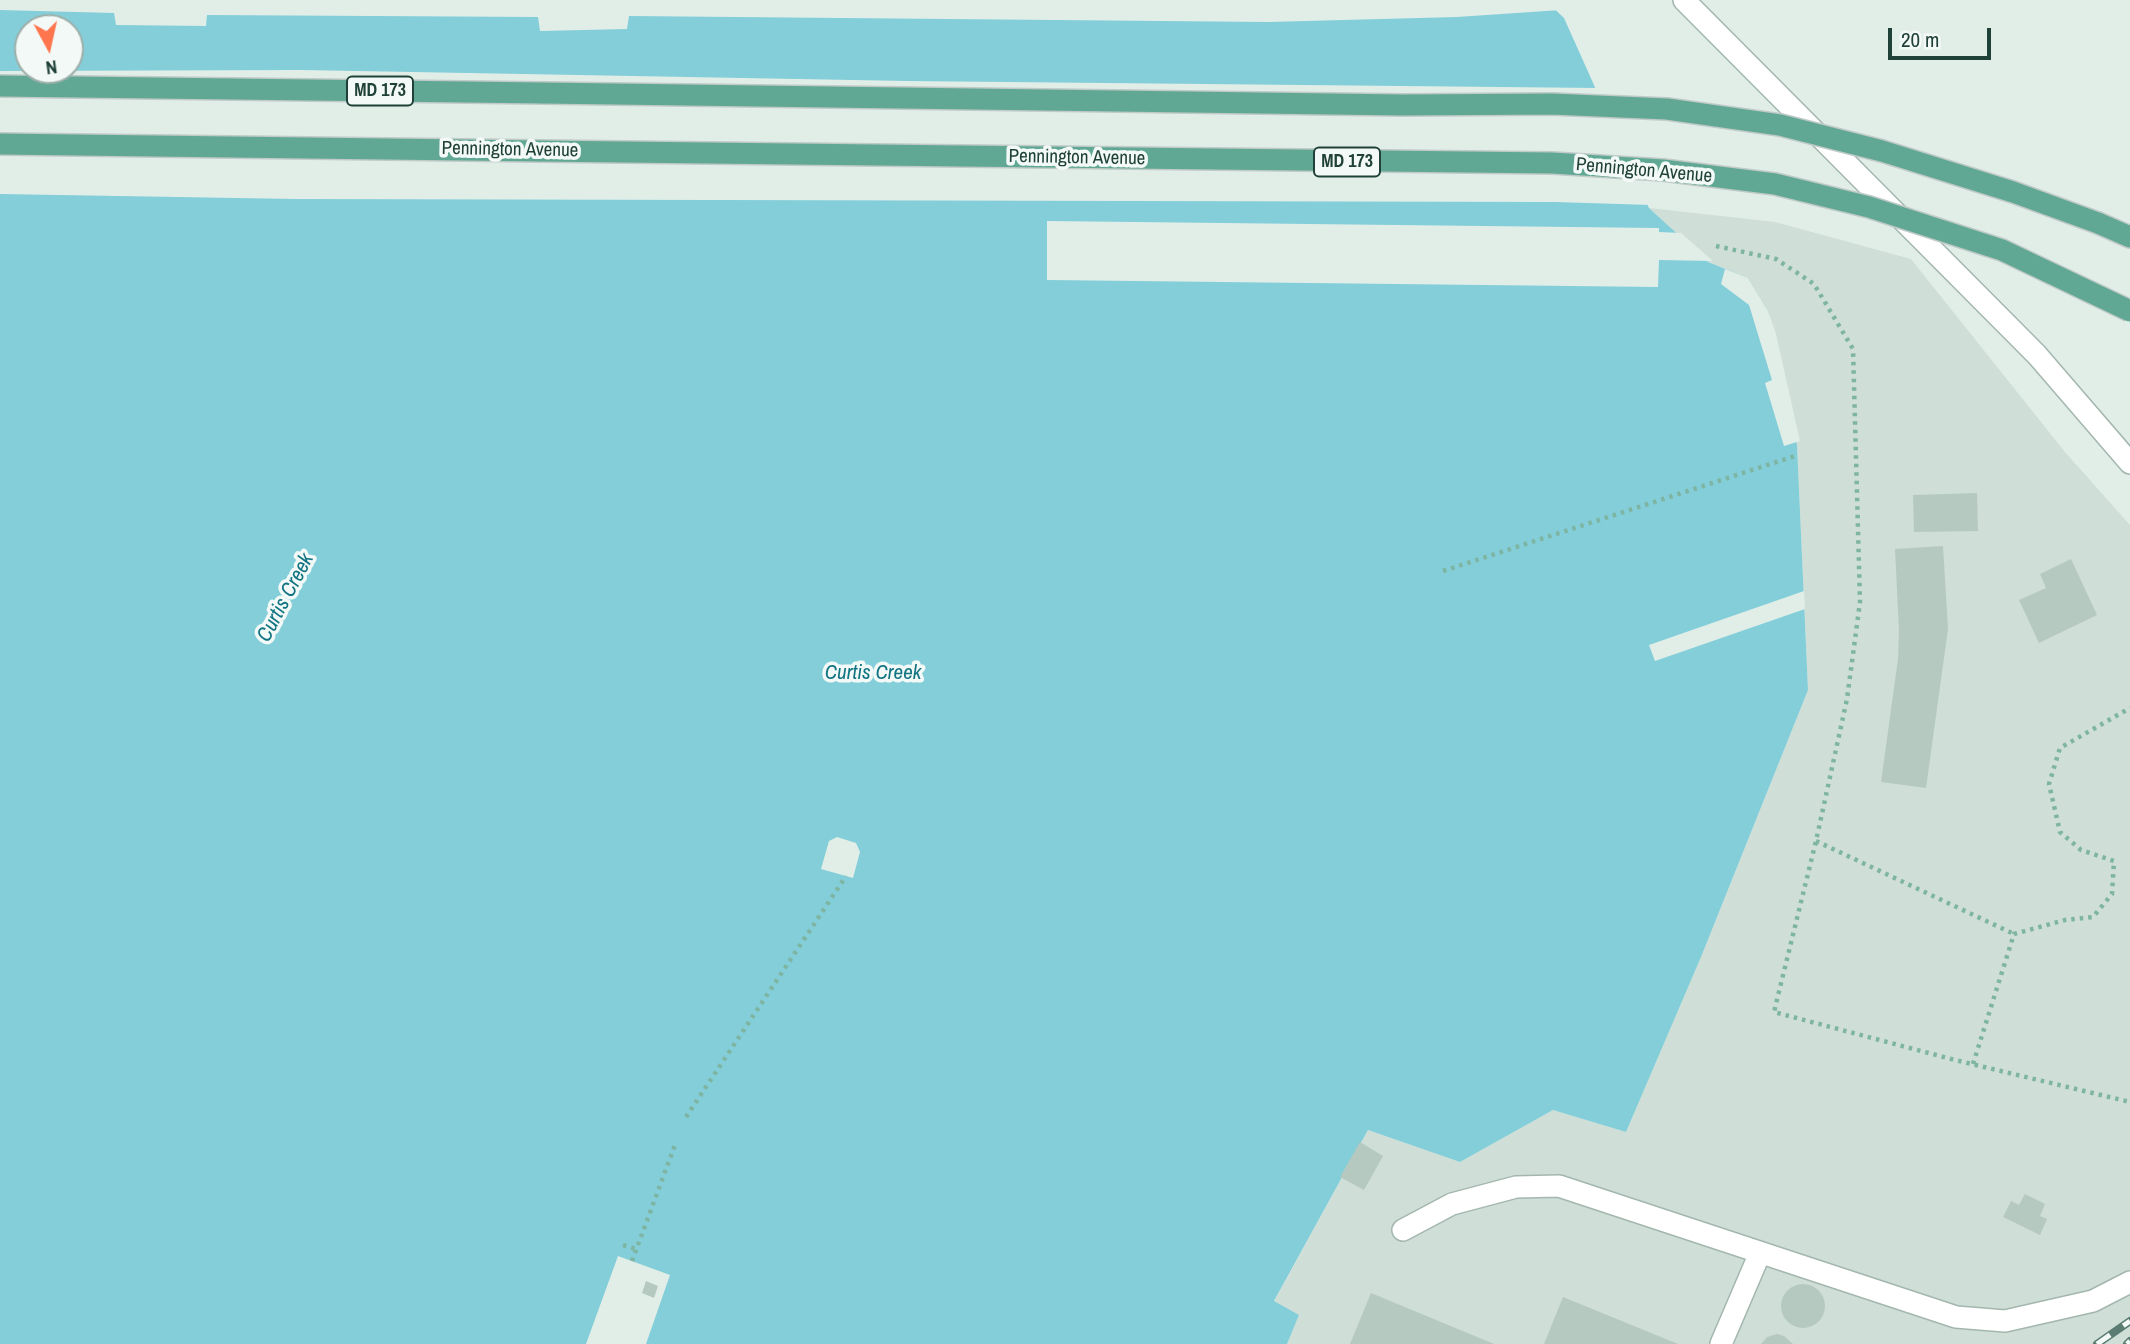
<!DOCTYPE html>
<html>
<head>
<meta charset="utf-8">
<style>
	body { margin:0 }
	#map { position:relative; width:2130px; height:1344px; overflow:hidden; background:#e1eee8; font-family:"Archivo Narrow",sans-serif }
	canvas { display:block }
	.north { position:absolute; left:14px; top:14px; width:70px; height:70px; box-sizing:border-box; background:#f2f9f6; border:2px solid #9eafaa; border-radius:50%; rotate:172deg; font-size:19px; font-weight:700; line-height:28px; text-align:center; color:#1f4137 }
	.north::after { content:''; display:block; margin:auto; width:24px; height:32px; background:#ff754e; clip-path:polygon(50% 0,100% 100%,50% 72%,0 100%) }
	.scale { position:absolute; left:1888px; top:28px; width:103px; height:32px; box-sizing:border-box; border:4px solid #1f4137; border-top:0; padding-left:9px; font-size:21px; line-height:24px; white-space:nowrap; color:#1f4137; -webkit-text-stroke:5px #f2f9f6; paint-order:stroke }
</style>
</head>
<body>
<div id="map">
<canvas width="2130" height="1344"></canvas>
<div class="north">N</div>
<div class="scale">20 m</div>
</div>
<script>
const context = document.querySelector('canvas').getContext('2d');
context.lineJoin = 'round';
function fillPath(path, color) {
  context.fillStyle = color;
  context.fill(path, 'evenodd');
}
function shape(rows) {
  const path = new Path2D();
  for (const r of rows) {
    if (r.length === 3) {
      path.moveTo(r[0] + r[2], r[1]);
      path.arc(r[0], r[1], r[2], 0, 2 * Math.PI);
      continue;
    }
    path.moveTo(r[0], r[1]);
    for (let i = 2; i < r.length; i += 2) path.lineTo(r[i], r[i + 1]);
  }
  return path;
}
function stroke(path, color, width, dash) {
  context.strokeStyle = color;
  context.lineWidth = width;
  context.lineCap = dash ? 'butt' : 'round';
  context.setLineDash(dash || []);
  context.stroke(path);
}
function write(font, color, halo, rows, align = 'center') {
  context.font = font + ' "Archivo Narrow",sans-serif';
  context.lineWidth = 7;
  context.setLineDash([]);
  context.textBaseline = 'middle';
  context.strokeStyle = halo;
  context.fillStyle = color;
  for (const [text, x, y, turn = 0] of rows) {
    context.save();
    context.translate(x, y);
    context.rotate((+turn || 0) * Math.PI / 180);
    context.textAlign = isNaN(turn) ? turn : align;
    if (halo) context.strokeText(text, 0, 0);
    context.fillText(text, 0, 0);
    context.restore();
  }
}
fillPath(shape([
	[1649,208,1775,222,1911,259,2065,452,2130,525,2130,1344,1287,1344,1299,1315,1274,1302,1368,1130,1460,1162,1553,1110,1626,1132,1701,957,1808,690,1797,445,1748,278,1708,262]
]), '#cfded7');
fillPath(shape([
	[0,0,1545,0,1564,18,1649,208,1708,262,1748,278,1768,311,1797,445,1808,690,1701,957,1626,1132,1553,1110,1460,1162,1368,1130,1274,1301,1299,1315,1287,1344,0,1344],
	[28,28,70,28,70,70,28,70]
]), '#83ced9');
fillPath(shape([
	[0,0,1550,0,1561,10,1457,17,1268,22,629,16,627,29,540,31,538,17,207,15,206,26,116,25,114,13,0,10],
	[302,70,908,81,1599,88,1651,205,1555,202,296,199,0,194,0,71],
	[1047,221,1659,228,1659,232,1681,233,1713,261,1659,260,1658,287,1047,280],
	[1725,269,1748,278,1768,311,1776,334,1800,441,1784,446,1765,383,1772,380,1749,305,1721,284],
	[1804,591,1805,609,1655,661,1649,645],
	[837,837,856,843,860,852,853,878,821,869,829,841],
	[618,1256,670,1275,646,1344,586,1344]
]), '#e1eee8');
fillPath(shape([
	[1977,493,1978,531,1914,532,1913,495],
	[1943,546,1948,629,1926,788,1881,782,1898,659,1899,631,1895,549],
	[2071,559,2097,615,2039,643,2019,600,2046,588,2040,574],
	[1360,1142,1383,1156,1364,1190,1340,1177],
	[2025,1194,2045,1204,2040,1216,2047,1219,2040,1235,2003,1217,2011,1201,2019,1205],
	[646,1281,658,1286,654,1298,642,1293],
	[1803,1306,22],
	[1371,1293,1494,1344,1350,1344],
	[1563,1297,1678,1344,1544,1344],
	[1777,1334,1784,1336,1793,1344,1761,1344,1767,1337]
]), '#b6c9c1');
const minor = shape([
	[1684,0,2037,355,2130,463],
	[1403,1230,1452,1204,1516,1187,1559,1186,1956,1317,2005,1321,2093,1301,2130,1282],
	[1721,1344,1760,1253]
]);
const major = shape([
	[0,86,543,93],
	[0,144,540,151],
	[2098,223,2130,237]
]);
stroke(minor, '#a3b7af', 24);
stroke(major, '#c0cac7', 24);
stroke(shape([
	[1716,246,1776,259,1814,284,1853,349,1860,602,1847,699,1816,841,1774,1012,1955,1060,2130,1102],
	[1443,571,1798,455],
	[1816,841,2014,934],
	[1973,1064,2014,934,2065,920,2093,917,2112,894,2114,861,2081,850,2060,832,2049,784,2060,748,2130,708],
	[686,1117,846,876],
	[623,1245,636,1249],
	[632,1261,675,1145]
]), '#7eb5a2', 4.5, [3.5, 5]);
stroke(minor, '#fff', 21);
stroke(major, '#61a894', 21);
const rail = shape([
	[2097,1344,2130,1321],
	[2127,1344,2130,1341]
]);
stroke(rail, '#5a7c72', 8);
stroke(rail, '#f2f9f6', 5, [16]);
const majorBridge = shape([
	[543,93,1403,105,1552,104,1667,109,1780,125,1882,151,2013,192,2098,223],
	[540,151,1552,163,1663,170,1775,184,1869,207,2002,250,2130,311]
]);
stroke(majorBridge, '#c0cac7', 24, []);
stroke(majorBridge, '#61a894', 21);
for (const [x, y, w] of [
	[380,91,66],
	[1347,162,66]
]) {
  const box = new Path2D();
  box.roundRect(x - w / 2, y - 14.5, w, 29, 5);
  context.fillStyle = '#f2f9f6';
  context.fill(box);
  stroke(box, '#1f4137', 2);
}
write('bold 18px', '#1f4137', null, [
	["MD 173",380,91],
	["MD 173",1347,162]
]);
write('19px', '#1f4137', '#f2f9f6', [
	["Pennington Avenue",510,150,1],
	["Pennington Avenue",1077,158,1],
	["Pennington Avenue",1644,171,5]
]);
write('italic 21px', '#127483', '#f2f9f6', [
	["Curtis Creek",286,598,-62],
	["Curtis Creek",873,673]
]);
</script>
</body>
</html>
